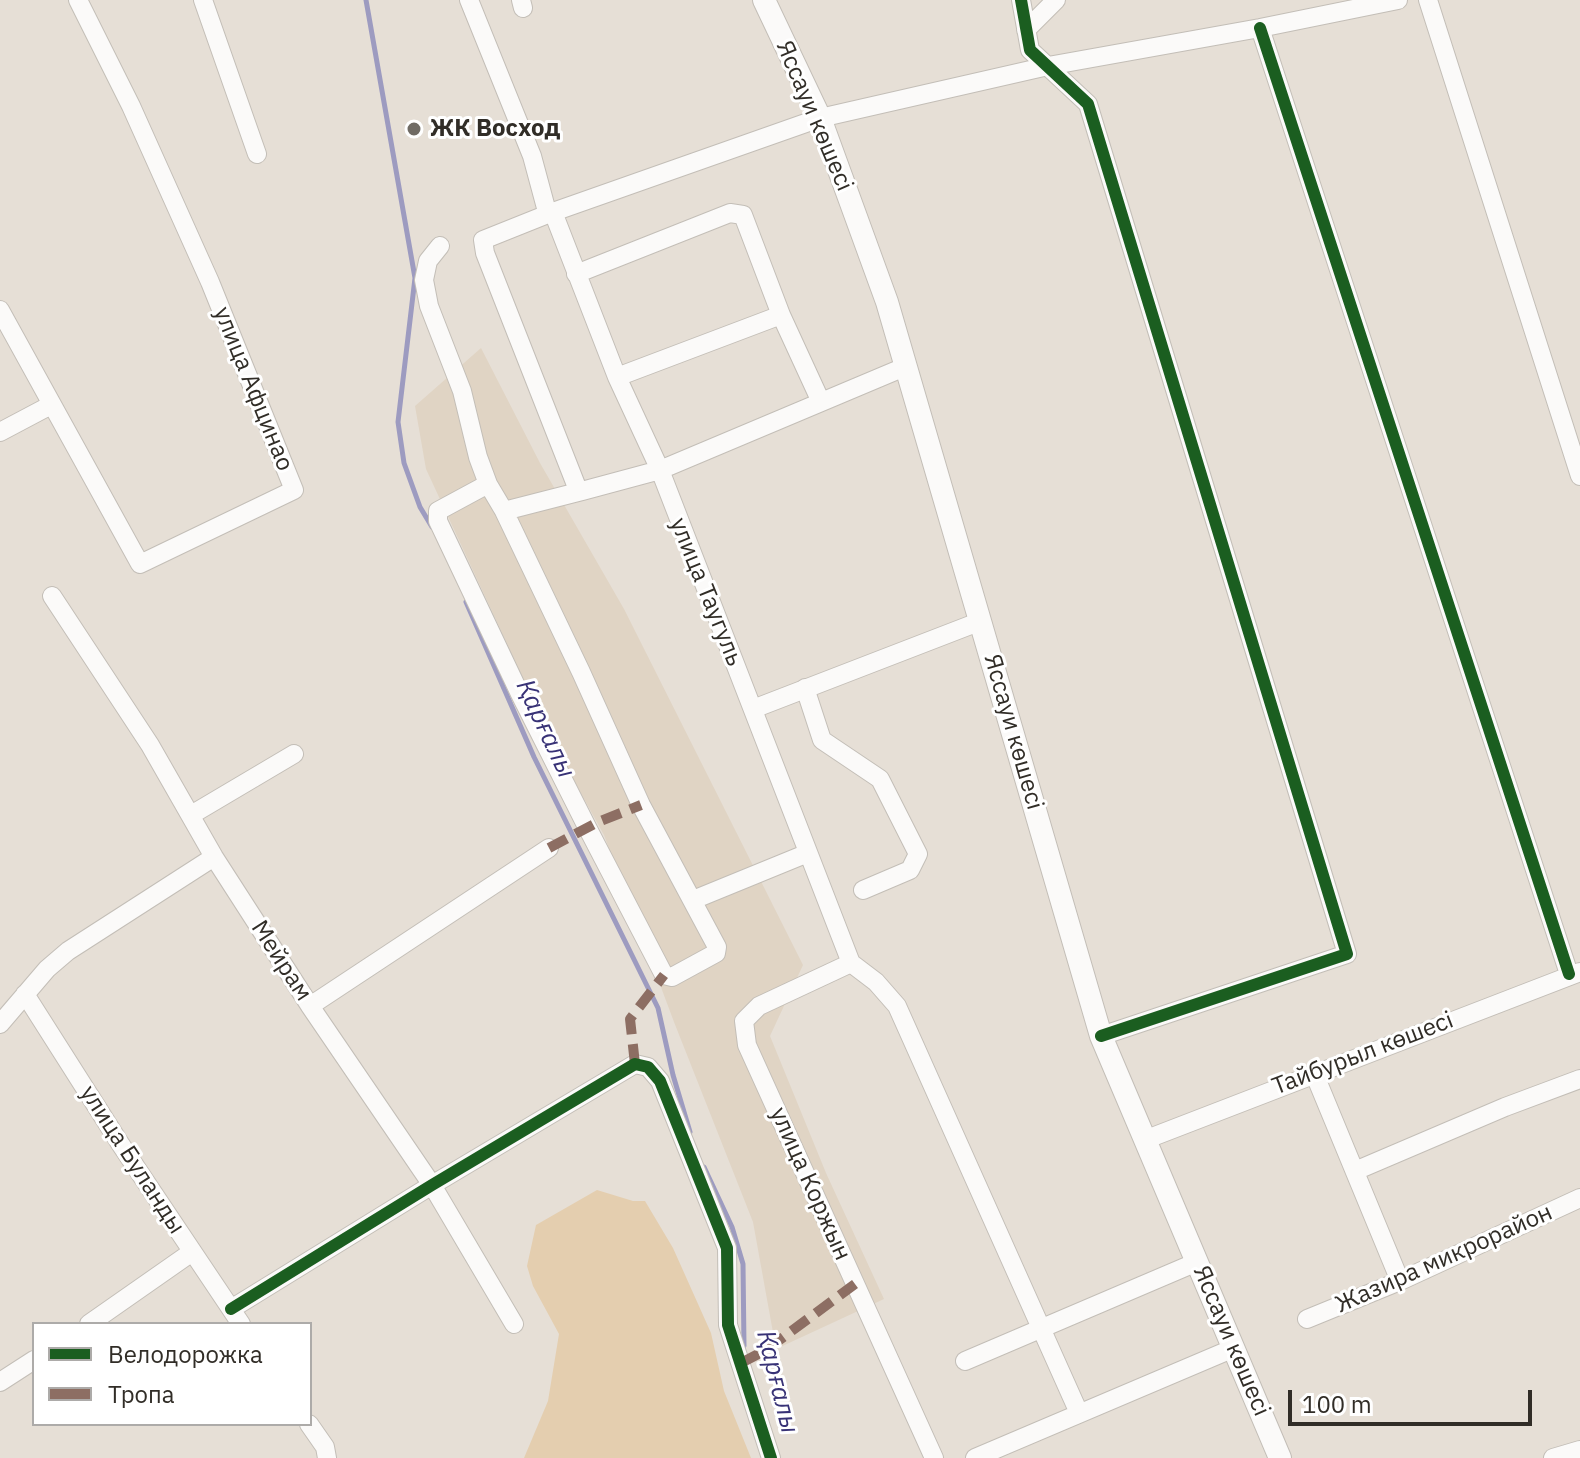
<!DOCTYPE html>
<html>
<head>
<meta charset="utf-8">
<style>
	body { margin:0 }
	#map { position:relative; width:1580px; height:1458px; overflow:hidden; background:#e6dfd6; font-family:"IBM Plex Sans",sans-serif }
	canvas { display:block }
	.legend { position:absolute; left:32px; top:1322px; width:280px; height:104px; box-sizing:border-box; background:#fff; border:2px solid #adaba9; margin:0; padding:10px 14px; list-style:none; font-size:24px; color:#312d27 }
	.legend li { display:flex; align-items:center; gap:16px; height:40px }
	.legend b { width:40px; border:2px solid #adaba9 }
	.scale { position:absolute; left:1288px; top:1390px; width:244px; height:36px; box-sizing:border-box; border:4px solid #312d27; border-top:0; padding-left:10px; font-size:24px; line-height:28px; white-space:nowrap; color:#312d27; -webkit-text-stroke:6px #fff; paint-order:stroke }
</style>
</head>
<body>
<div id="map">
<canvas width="1580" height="1458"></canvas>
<ul class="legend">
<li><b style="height:10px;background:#1b5e20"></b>Велодорожка</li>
<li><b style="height:10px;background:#8d6e63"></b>Тропа</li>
</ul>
<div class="scale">100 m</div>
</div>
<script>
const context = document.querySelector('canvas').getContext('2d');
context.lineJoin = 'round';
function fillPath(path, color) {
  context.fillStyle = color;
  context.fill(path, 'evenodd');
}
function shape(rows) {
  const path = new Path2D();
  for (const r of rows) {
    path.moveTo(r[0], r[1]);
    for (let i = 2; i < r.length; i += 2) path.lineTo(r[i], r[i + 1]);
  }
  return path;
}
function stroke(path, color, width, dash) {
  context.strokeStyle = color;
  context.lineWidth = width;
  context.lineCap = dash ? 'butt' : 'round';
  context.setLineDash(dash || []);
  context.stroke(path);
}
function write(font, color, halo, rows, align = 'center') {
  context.font = font + ' "IBM Plex Sans",sans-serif';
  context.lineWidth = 6;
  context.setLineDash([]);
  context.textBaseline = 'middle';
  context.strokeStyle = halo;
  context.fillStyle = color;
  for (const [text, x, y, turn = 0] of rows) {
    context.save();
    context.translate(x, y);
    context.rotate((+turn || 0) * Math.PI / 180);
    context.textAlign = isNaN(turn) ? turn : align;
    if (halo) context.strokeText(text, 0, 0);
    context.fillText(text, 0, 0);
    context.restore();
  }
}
fillPath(shape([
	[481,348,540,463,624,609,803,965,770,1036,826,1173,884,1299,776,1349,753,1222,674,1022,604,835,552,741,426,469,415,406]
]), '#e0d4c4');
fillPath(shape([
	[597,1190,633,1201,645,1201,673,1248,711,1333,724,1391,751,1458,524,1458,548,1401,559,1334,533,1286,527,1266,536,1225]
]), '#e4ceaf');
stroke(shape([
	[366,0,415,278,398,422,404,463,420,507,432,527],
	[466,602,534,757,658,1008,673,1075,690,1132],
	[704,1167,732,1227,743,1264,744,1346]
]), '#9d9bc0', 5);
const minor = shape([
	[203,0,257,154],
	[469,0,532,156,546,208,553,212,820,118,1048,66,1260,28,1398,0],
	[521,0,523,8],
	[1021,0,1030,50,1088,104,1347,954,1101,1036],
	[1428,0,1580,476],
	[1260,28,1569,974],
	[1026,30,1056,0],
	[553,212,617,377,660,470,582,491,578,490,485,253,483,240,553,212],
	[440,246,428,261,424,280,429,306,462,391,478,457,488,484,504,511,581,672,641,805,717,947,716,953,672,977,664,975,588,829,519,692,438,521,438,511,488,484],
	[576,274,730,213,743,215,781,315,821,402],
	[0,310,140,564,294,490,210,282,131,106,78,0],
	[617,377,781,315],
	[0,432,51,405],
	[504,511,582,491],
	[52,596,150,745,214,857,310,1006,432,1185,514,1324],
	[805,688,822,740,880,779,918,854,910,870,863,890],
	[753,709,981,621],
	[191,815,294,754],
	[693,900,808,853],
	[851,963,660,470,907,366],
	[851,963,759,1006,744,1021,747,1045,934,1458],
	[851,963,876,982,897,1006,1079,1413],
	[25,994,121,1145,241,1324],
	[310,1006,549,848],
	[0,1024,47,969,68,951,214,857],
	[1314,1073,1400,1281],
	[1147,1139,1580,972],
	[1355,1171,1505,1107,1580,1079],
	[231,1309,432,1185,635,1064,648,1067,660,1081,727,1248,728,1325,771,1458],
	[1307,1319,1400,1281,1580,1198],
	[89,1324,192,1252],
	[965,1361,1197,1262],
	[0,1382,34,1360],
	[309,1424,325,1447,327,1458],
	[975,1458,1234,1348],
	[1553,1458,1580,1450]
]);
const major = shape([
	[764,0,820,118,887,302,1101,1036,1280,1458]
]);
stroke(minor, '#c3beb7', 20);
stroke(major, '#c3beb7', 24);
stroke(minor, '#fbfaf9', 18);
stroke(major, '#fbfaf9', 22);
stroke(shape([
	[549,848,598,822,641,805],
	[635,1064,630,1019,664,975],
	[741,1363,766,1350,855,1284]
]), '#8d6e63', 10, [20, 10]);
stroke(shape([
	[1021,0,1030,50,1088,104,1347,954,1101,1036],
	[1260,28,1569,974],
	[231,1309,432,1185,635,1064,648,1067,660,1081,727,1248,728,1325,771,1458]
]), '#1b5e20', 12);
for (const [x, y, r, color] of [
	[414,129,8,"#706b64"]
]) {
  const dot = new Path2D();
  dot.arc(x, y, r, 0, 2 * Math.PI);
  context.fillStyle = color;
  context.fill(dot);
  stroke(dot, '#fff', 3);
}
write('24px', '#312d27', '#fff', [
	["Яссауи көшесі",814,116,67],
	["улица Афцинао",253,389,68],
	["улица Таугуль",706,592,68],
	["Яссауи көшесі",1013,732,74],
	["Мейрам",281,961,57],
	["Тайбурыл көшесі",1363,1054,-21],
	["улица Буланды",132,1160,57],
	["улица Коржын",810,1184,66],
	["Жазира микрорайон",1444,1259,-24],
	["Яссауи көшесі",1231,1341,67]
]);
write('bold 24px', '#312d27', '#fff', [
	["ЖК Восход",430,129]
], 'left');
write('italic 26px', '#383276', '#fff', [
	["Қарғалы",545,729,65],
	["Қарғалы",777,1382,76]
]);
</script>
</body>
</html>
